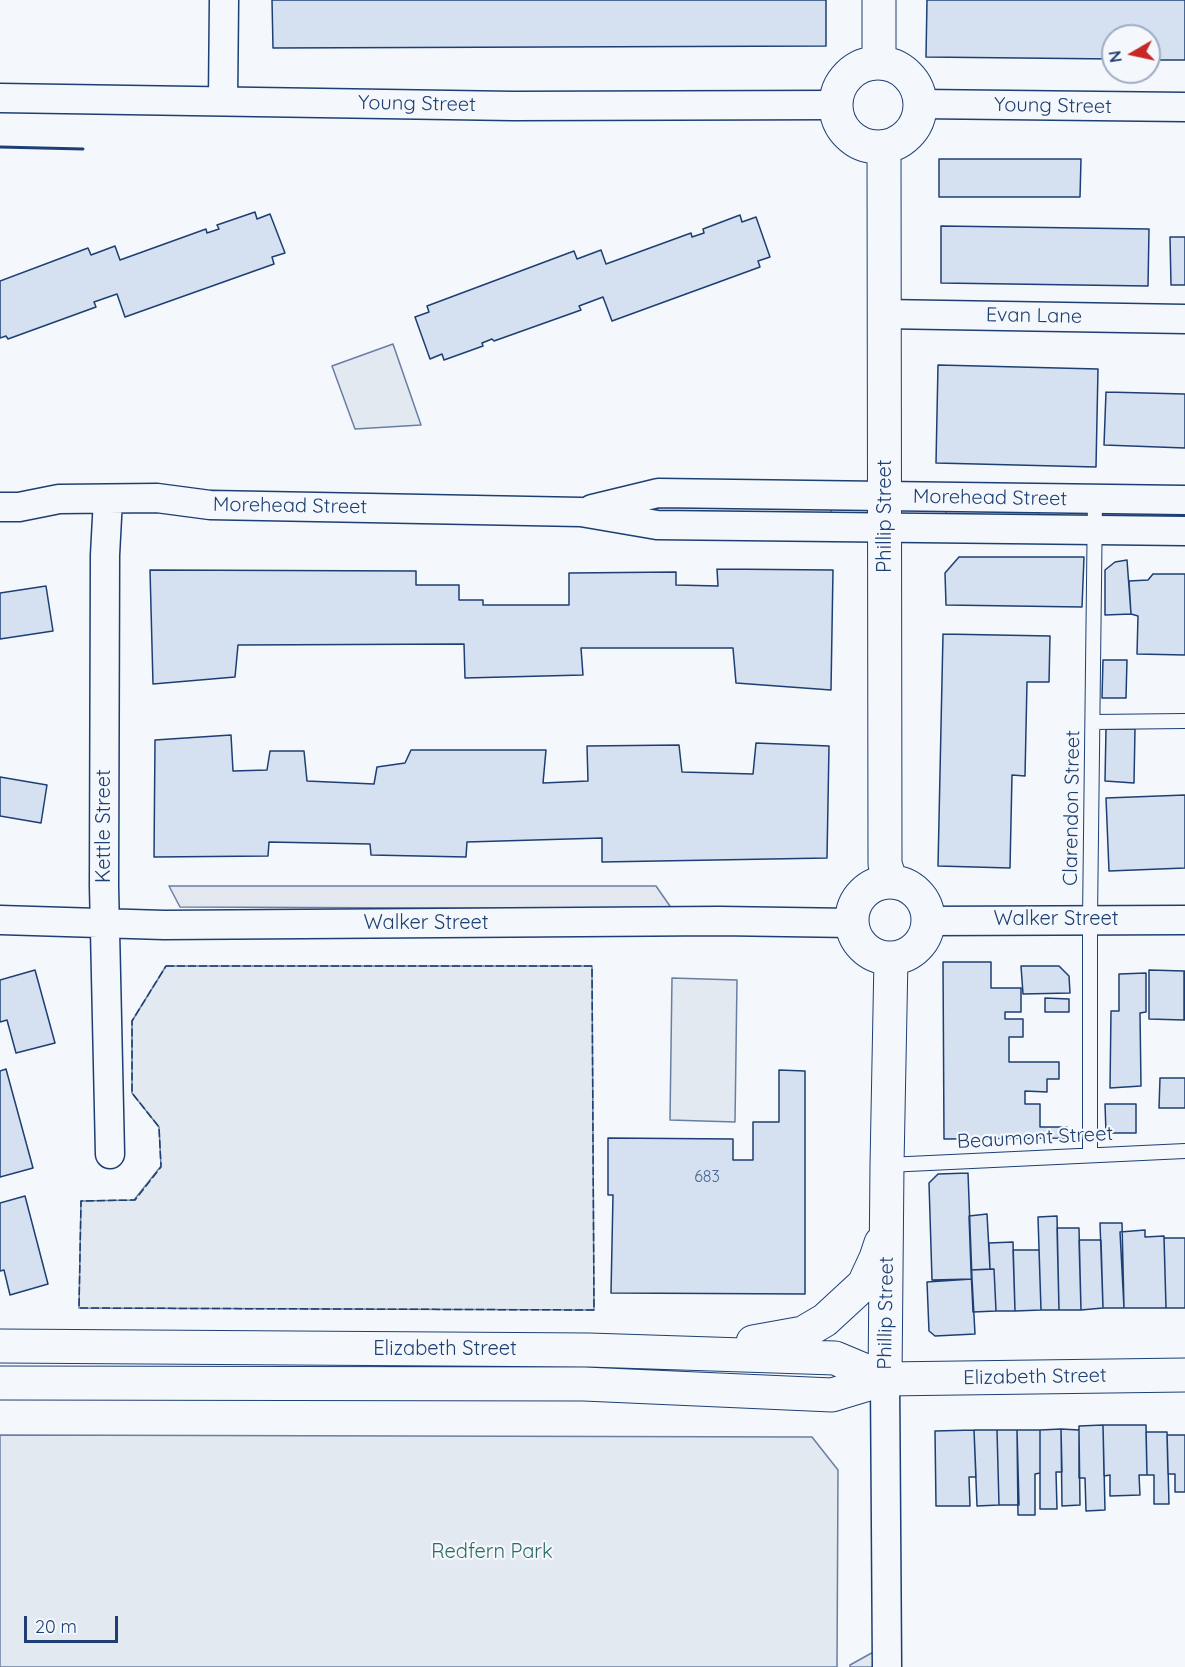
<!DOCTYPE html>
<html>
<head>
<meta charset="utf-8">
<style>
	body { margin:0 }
	#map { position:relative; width:1185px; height:1667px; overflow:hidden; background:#f4f7fb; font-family:Quicksand,sans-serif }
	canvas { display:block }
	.north { position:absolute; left:1101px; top:24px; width:60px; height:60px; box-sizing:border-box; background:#f4f7fb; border:2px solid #9eadc5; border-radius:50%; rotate:261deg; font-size:16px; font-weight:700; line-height:24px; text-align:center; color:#1d3f73 }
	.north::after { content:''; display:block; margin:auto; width:21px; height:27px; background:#c62828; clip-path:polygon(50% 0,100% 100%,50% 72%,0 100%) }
	.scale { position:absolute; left:24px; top:1616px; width:94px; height:27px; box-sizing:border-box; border:3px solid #1d3f73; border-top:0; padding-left:8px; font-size:18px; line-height:21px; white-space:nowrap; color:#1d3f73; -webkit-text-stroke:4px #f4f7fb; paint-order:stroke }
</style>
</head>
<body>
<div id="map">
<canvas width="1185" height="1667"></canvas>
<div class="north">N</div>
<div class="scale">20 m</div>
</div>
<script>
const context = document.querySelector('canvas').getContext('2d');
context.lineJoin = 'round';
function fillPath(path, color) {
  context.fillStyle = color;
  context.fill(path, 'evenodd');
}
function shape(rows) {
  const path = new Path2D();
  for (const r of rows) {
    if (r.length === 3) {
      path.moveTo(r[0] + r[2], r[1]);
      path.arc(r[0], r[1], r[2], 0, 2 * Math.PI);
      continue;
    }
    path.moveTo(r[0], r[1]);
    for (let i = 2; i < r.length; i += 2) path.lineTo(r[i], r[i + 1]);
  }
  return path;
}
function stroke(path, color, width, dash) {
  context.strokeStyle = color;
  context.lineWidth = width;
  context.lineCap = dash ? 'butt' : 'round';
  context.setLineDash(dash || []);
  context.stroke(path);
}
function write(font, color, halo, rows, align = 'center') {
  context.font = font + ' Quicksand,sans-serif';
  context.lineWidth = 4.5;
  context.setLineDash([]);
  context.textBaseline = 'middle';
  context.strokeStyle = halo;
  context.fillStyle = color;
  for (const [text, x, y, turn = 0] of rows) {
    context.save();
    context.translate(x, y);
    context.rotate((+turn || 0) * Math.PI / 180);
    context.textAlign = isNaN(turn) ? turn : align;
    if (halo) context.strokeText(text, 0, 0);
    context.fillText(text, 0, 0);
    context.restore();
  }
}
const green = shape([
	[393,344,421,425,355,429,332,366,393,344],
	[662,507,830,508,832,513,656,512,658,508,662,507],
	[946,510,1038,511,1040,517,945,517,946,510],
	[1185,511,1185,523,1125,519,1126,513,1185,511],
	[166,966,592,966,594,1310,79,1308,81,1201,134,1200,161,1166,159,1127,132,1093,132,1021,166,966],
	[672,978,737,980,735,1122,670,1120,672,978],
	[0,1435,812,1437,838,1470,837,1667,0,1667,0,1435]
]);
fillPath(green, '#e3e9f0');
stroke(green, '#687fa3', 1.5);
const parking = shape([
	[169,886,656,886,672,909,180,907,169,886],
	[877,1650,877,1667,850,1667,850,1665,877,1650]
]);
fillPath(parking, '#e3e8f0');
stroke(parking, '#687fa3', 1.5);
const building = shape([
	[272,0,826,0,826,46,273,48,272,0],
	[927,0,1185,0,1185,60,1149,60,1149,36,1113,36,1113,59,926,57,927,0],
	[939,159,1081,159,1080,197,939,197,939,159],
	[255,212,257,219,270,214,285,253,272,257,274,264,125,317,117,294,94,302,96,307,8,339,6,336,0,338,0,281,88,248,91,255,115,246,120,260,206,229,207,233,219,229,217,225,255,212],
	[740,215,742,222,756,217,770,257,758,261,760,267,612,321,603,297,579,306,581,310,494,341,492,339,482,343,483,346,444,360,442,354,430,359,415,317,429,312,427,306,574,251,577,259,601,250,606,264,691,233,692,237,704,233,703,229,740,215],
	[941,226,1149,229,1148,286,941,283,941,226],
	[1170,237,1185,237,1185,285,1171,285,1170,237],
	[938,365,1098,369,1096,467,936,463,938,365],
	[1106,392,1185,394,1185,448,1104,445,1106,392],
	[959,557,1084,557,1082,607,946,605,945,573,959,557],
	[1127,560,1131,614,1105,615,1105,570,1115,562,1127,560],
	[717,569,833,570,831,690,736,683,733,648,581,648,583,675,465,678,464,644,238,645,235,677,153,684,150,570,416,571,416,585,459,585,459,600,483,600,483,605,569,605,569,573,676,572,676,585,718,586,717,569],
	[1153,574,1185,574,1185,655,1137,654,1138,616,1131,614,1129,581,1148,580,1153,574],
	[46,586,53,631,0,639,0,593,46,586],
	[943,634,1050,636,1049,682,1027,682,1025,776,1012,775,1010,868,938,866,943,634],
	[1103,660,1127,660,1126,698,1102,698,1103,660],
	[1106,729,1135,729,1134,783,1105,781,1106,729],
	[231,735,233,771,267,770,270,751,304,751,307,781,374,784,377,767,405,763,411,750,546,750,543,783,588,781,587,746,679,745,682,772,753,774,756,743,829,746,827,858,602,862,602,838,467,842,466,857,371,855,370,844,269,842,268,856,154,857,155,740,231,735],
	[0,777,47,785,41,823,0,816,0,777],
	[1185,795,1185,868,1109,871,1106,798,1185,795],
	[943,962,991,962,991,988,1021,988,1021,1012,1005,1012,1005,1019,1023,1019,1023,1037,1009,1037,1009,1062,1059,1062,1059,1079,1047,1079,1047,1092,1025,1091,1025,1104,1040,1104,1040,1127,1067,1127,1068,1138,944,1139,943,962],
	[1021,966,1059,966,1069,976,1070,993,1023,994,1021,966],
	[35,970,55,1043,16,1053,7,1020,0,1022,0,980,35,970],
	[1149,970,1184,971,1184,1020,1149,1019,1149,970],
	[1184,971,1185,971,1185,1020,1184,1020,1184,971],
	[1146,973,1146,1012,1140,1013,1141,1086,1110,1088,1111,1011,1119,1011,1119,974,1146,973],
	[1045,998,1069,999,1069,1012,1045,1012,1045,998],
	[6,1069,33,1168,0,1177,0,1071,6,1069],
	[779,1070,805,1071,805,1294,611,1293,613,1195,608,1195,608,1138,733,1139,733,1160,753,1160,753,1122,779,1122,779,1070],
	[1160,1078,1185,1078,1185,1108,1159,1108,1160,1078],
	[1105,1104,1136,1104,1136,1133,1106,1133,1105,1104],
	[968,1173,972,1279,932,1280,929,1183,938,1174,968,1173],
	[25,1196,48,1284,10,1295,4,1270,0,1271,0,1203,25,1196],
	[987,1214,990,1269,971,1270,969,1216,987,1214],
	[1057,1216,1059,1310,1041,1310,1038,1217,1057,1216],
	[1100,1223,1122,1223,1124,1308,1103,1308,1100,1223],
	[1057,1228,1079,1228,1081,1310,1059,1310,1057,1228],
	[1145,1230,1145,1237,1164,1236,1166,1308,1124,1308,1120,1232,1145,1230],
	[1164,1238,1185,1238,1185,1308,1166,1308,1164,1238],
	[1079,1240,1101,1240,1103,1308,1081,1310,1079,1240],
	[1013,1242,1015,1311,996,1311,994,1269,990,1269,989,1243,1013,1242],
	[1013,1250,1039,1250,1041,1310,1015,1311,1013,1250],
	[994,1269,996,1311,973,1312,971,1270,994,1269],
	[972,1279,975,1334,935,1336,929,1331,927,1282,972,1279],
	[1103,1425,1105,1510,1086,1511,1085,1478,1079,1478,1079,1426,1103,1425],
	[1103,1425,1146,1425,1147,1475,1139,1475,1140,1495,1110,1496,1110,1475,1104,1476,1103,1425],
	[1061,1429,1062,1472,1056,1472,1057,1509,1040,1509,1040,1430,1061,1429],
	[1061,1429,1079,1430,1080,1505,1062,1506,1061,1429],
	[974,1430,976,1477,969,1477,970,1506,936,1506,935,1431,974,1430],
	[974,1430,997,1430,999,1505,977,1506,974,1430],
	[997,1430,1017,1430,1019,1505,999,1505,997,1430],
	[1017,1430,1040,1430,1040,1473,1035,1474,1035,1515,1018,1515,1017,1430],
	[1146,1432,1167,1432,1169,1504,1154,1504,1154,1475,1147,1475,1146,1432],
	[1167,1435,1185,1435,1185,1492,1175,1492,1175,1474,1168,1474,1167,1435]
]);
fillPath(building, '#d5e0f0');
stroke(building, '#1d3f73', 1.5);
const lane = shape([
	[1093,722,1185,721],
	[1090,1154,1090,919,1095,499],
	[887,1165,1185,1151]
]);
const street = shape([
	[0,98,513,106,835,105],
	[223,101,224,0],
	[920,104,1185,107],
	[883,314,1185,319],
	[108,499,105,555,104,886,110,1154],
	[0,507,19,507,59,499,157,498,210,505,581,512,657,525,1185,531],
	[592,509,658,493,1185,500],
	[0,920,164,925,719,921,852,923],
	[928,921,1185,920],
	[885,1379,887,1667]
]);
const secondary = shape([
	[878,105,42],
	[879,63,879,0],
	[884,148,885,864,891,882],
	[890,920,38],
	[753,1342,803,1333,825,1320,864,1284,876,1258,881,1243],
	[0,1346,589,1350,835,1358,885,1379],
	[885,1379,887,1165,891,958],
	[0,1383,584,1384,832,1395,885,1379,1185,1375]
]);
stroke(lane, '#1d3f73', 16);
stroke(street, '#1d3f73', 31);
stroke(secondary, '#1d3f73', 35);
stroke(lane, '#f4f7fb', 14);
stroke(street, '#f4f7fb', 28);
stroke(secondary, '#f4f7fb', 33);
stroke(shape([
	[166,966,592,966,594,1310,79,1308,81,1201,135,1200,161,1167,159,1127,132,1093,132,1021,166,966]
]), '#1d3f73', 1.5, [8, 3]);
stroke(shape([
	[0,147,83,149]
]), '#1d3f73', 3);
write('16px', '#4b6792', null, [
	["683",707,1177]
]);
write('20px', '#1d3f73', '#f4f7fb', [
	["Young Street",417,104,1],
	["Young Street",1053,106,1],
	["Evan Lane",1034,316,1],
	["Morehead Street",990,498,1],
	["Morehead Street",290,506,1],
	["Phillip Street",885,516,-90],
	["Clarendon Street",1072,808,-89],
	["Kettle Street",104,826,-90],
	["Walker Street",1056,919],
	["Walker Street",426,923],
	["Beaumont Street",1035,1138,-3],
	["Phillip Street",886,1313,-89],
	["Elizabeth Street",445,1349],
	["Elizabeth Street",1035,1377,-1]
]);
write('20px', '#2c6c60', '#f4f7fb', [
	["Redfern Park",492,1552]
]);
</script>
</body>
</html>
